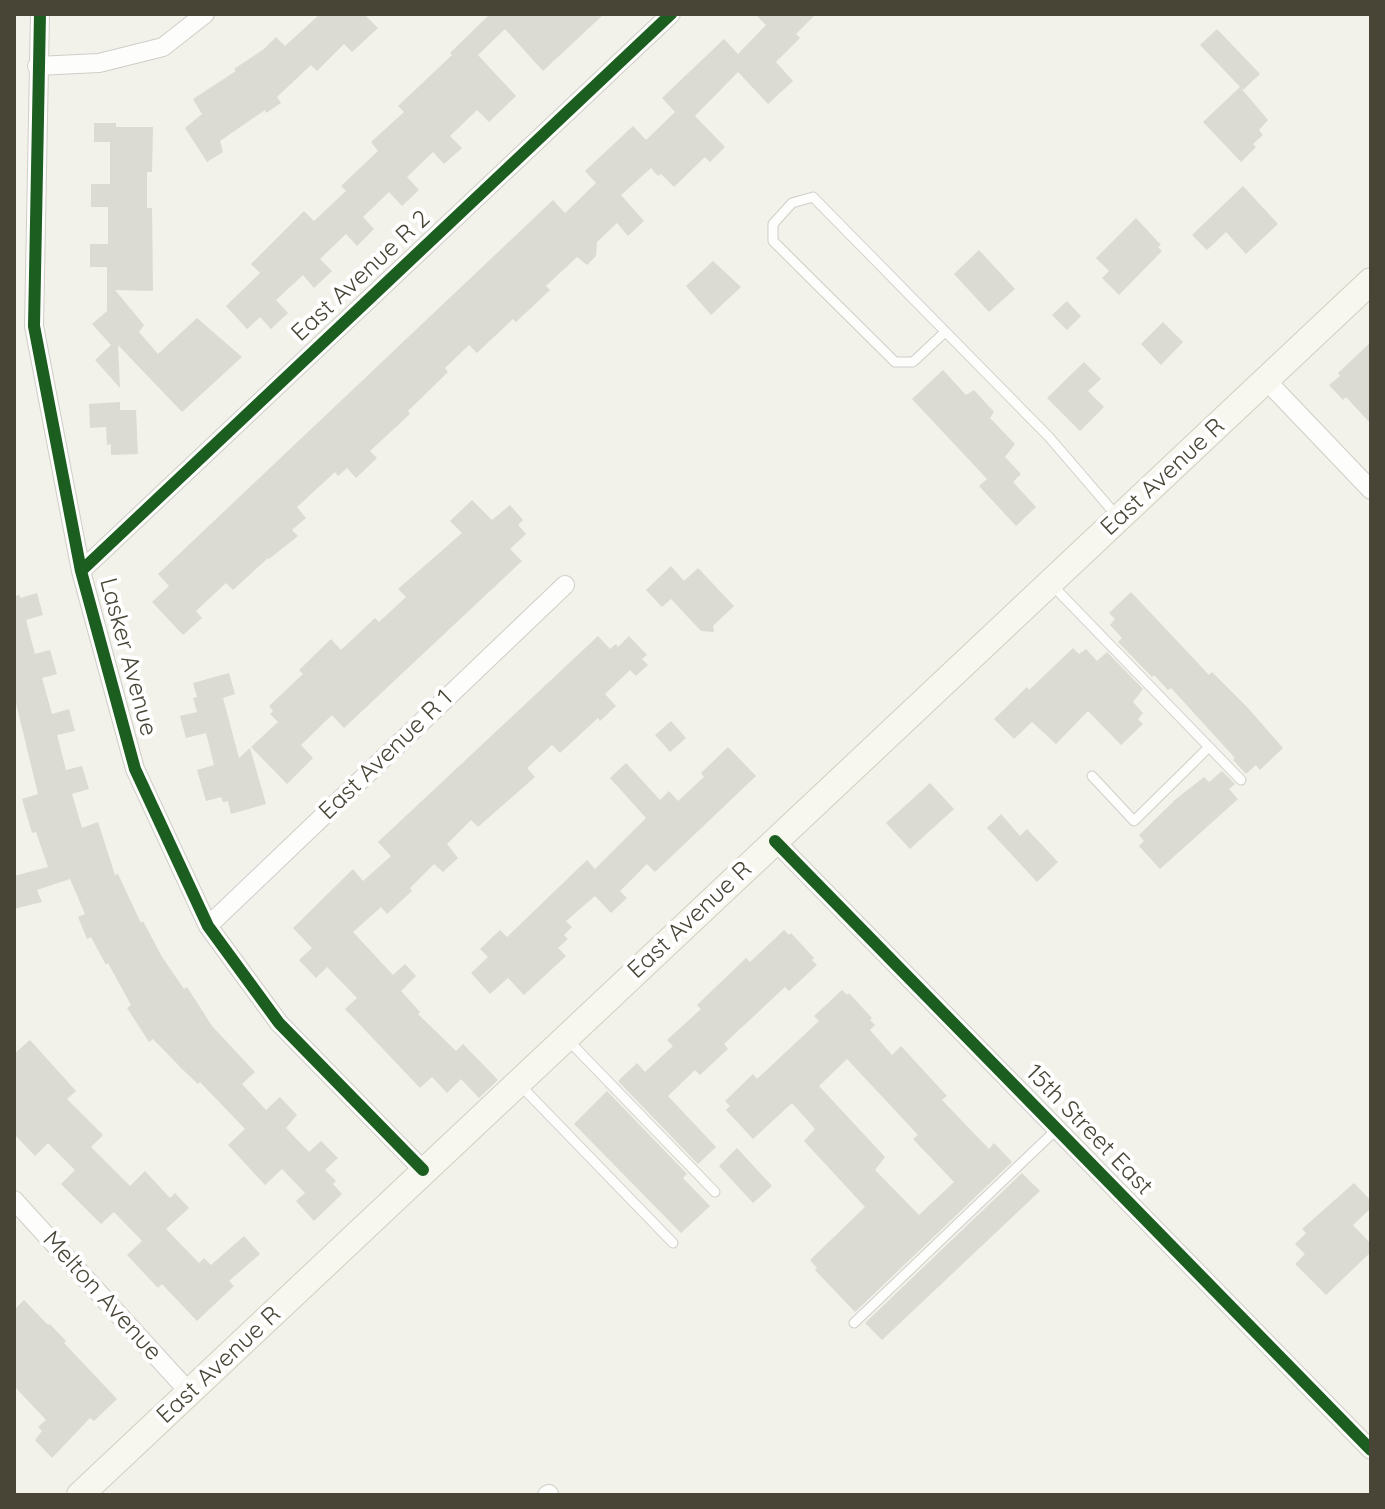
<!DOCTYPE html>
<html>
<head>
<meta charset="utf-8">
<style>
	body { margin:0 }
	#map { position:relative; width:1385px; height:1509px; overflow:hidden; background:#f2f1ea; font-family:Quicksand,sans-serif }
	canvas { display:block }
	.frame { position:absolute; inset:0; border:16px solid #484436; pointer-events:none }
</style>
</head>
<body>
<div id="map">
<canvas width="1385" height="1509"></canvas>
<div class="frame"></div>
</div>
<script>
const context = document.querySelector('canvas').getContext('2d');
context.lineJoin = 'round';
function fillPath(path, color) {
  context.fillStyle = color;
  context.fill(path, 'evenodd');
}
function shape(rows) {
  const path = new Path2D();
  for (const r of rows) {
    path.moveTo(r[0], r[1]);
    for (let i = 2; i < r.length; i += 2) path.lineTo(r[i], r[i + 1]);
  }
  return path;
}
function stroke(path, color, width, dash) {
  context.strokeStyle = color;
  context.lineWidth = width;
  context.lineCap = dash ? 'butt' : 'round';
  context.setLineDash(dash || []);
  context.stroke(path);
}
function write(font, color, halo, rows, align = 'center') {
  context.font = font + ' Quicksand,sans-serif';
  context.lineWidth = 8;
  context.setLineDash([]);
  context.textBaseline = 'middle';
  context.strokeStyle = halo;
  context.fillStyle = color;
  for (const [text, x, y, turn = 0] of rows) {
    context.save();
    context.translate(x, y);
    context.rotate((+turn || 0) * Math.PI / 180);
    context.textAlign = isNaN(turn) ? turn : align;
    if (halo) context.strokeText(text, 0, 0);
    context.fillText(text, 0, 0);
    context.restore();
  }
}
fillPath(shape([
	[320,14,364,14,378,28,352,52,344,44,317,71,311,65,277,97,281,103,266,113,265,110,220,141,223,152,207,162,185,128,202,114,193,99,236,71,234,69,264,49,276,37,285,46],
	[490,14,604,14,543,71,505,29,478,55,516,96,489,122,477,110,450,136,462,148,444,164,433,152,407,177,419,190,402,206,389,192,363,217,374,229,357,246,346,234,320,259,332,271,314,288,303,275,276,300,288,313,271,329,260,317,247,329,226,306,260,273,251,264,304,211,314,221,346,191,341,186,378,151,371,142,404,112,398,106,452,55,450,53],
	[755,14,816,14,796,34,800,38,776,62,793,81,768,104,738,72,695,116,725,147,710,162,705,157,674,187,661,174,658,176,651,168,621,195,644,221,628,236,617,223,597,242,596,256,587,265,577,257,546,286,550,290,516,322,513,319,477,353,469,345,445,368,448,372,408,411,410,414,370,451,377,458,356,478,347,468,338,476,335,472,297,507,306,518,292,530,298,536,269,559,268,558,233,590,226,583,196,611,202,618,183,635,152,602,169,586,158,574,553,200,565,213,596,183,585,171,633,126,646,140,675,112,662,98,724,39,738,54,766,25],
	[1217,29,1260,74,1243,90,1200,45],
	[1240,87,1268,120,1259,130,1263,135,1253,144,1256,147,1241,162,1203,122],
	[94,123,116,123,116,127,153,127,152,172,147,172,147,208,152,208,153,291,115,290,144,325,139,332,158,354,197,318,242,357,182,412,118,345,120,388,95,360,111,345,92,324,107,311,107,267,90,267,90,244,108,244,108,207,91,207,91,184,110,184,110,142,94,142],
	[1243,186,1278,224,1246,254,1226,232,1207,250,1192,235],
	[1136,218,1161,245,1158,247,1162,251,1119,295,1102,278,1109,271,1096,258],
	[979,250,1015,289,989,312,954,274],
	[713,261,741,287,711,315,686,286],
	[1067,301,1081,316,1067,330,1052,315],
	[1163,322,1183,342,1161,365,1141,344],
	[1371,342,1371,424,1346,397,1343,400,1329,385,1340,376,1338,373],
	[1084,362,1101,379,1088,391,1104,407,1080,431,1047,398],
	[943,370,966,395,974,390,994,412,990,418,1015,444,1005,457,1021,474,1013,482,1036,507,1016,526,979,486,987,479,912,399],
	[120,402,120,410,136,410,138,454,111,455,111,444,107,445,106,427,90,428,89,404],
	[472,500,492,520,510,505,523,520,518,525,526,534,510,549,522,561,344,728,332,715,301,745,313,758,287,784,251,747,278,722,270,714,273,711,269,706,303,674,299,670,331,639,341,650,375,618,379,622,406,597,398,589,462,533,450,521],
	[671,566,684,581,698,568,734,606,713,626,714,632,701,631,671,599,662,607,646,590],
	[1131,592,1209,675,1212,672,1247,707,1283,748,1260,770,1256,765,1246,774,1233,760,1235,758,1171,688,1168,690,1154,675,1152,677,1118,642,1122,638,1110,625,1115,619,1109,613],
	[37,593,43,615,26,620,35,654,50,650,57,674,42,678,52,714,69,709,75,731,57,735,66,770,82,766,89,789,72,794,82,828,98,822,115,875,118,874,141,923,143,921,162,957,184,989,187,987,212,1026,255,1072,242,1084,266,1110,280,1097,297,1115,286,1128,309,1152,321,1141,338,1158,325,1170,336,1181,333,1184,342,1194,314,1221,296,1201,305,1193,282,1169,265,1185,228,1145,245,1129,200,1082,198,1084,182,1069,153,1039,149,1042,127,1008,131,1005,108,963,106,965,91,937,87,939,78,917,85,914,70,879,37,890,42,902,14,909,14,876,48,867,36,832,32,833,22,799,38,794,14,695,14,596,20,595,20,598],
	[598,636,610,649,616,644,618,647,629,636,647,655,642,659,648,665,636,676,630,670,605,694,616,706,600,721,598,718,560,753,552,745,527,768,535,777,478,827,471,820,447,844,458,858,443,872,434,864,410,888,412,891,387,914,381,907,353,932,393,975,405,964,416,976,401,991,420,1012,418,1014,456,1051,463,1044,498,1080,479,1098,461,1079,447,1093,432,1077,420,1088,345,1009,357,998,327,967,316,978,299,960,312,948,293,928,353,869,363,881,391,856,378,842],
	[1073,648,1079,654,1086,649,1097,661,1107,652,1143,689,1133,702,1143,713,1138,719,1143,724,1121,745,1088,711,1056,744,1032,722,1014,739,994,719,1027,687,1029,690],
	[229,673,235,694,223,698,239,758,250,748,266,804,231,814,228,801,223,802,221,797,206,801,197,770,214,765,206,733,186,738,180,716,197,712,193,698,197,697,193,683],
	[671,721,686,738,670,752,655,735],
	[728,747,756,776,655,872,647,864,620,891,627,898,611,913,595,896,566,921,572,927,564,935,568,939,558,948,566,956,524,995,508,978,490,994,471,973,488,957,480,949,500,930,507,937,587,860,595,869,646,818,610,778,626,763,660,800,669,791,678,801,704,777,701,773],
	[1222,771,1235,784,1229,789,1238,799,1160,869,1139,846,1144,841,1139,835,1176,799,1204,777,1209,782],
	[930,783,954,809,910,849,886,823],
	[1001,814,1020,836,1027,829,1058,862,1037,882,987,828],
	[784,930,789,935,791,933,814,958,812,960,817,965,789,991,785,987,724,1044,728,1049,700,1075,695,1070,668,1096,716,1147,698,1164,618,1081,637,1063,645,1072,673,1046,667,1040,701,1009,697,1005,746,958,750,962],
	[842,990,847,995,849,993,872,1018,870,1020,875,1025,870,1030,892,1055,901,1046,947,1096,942,1100,989,1149,994,1143,1012,1162,855,1312,815,1270,817,1268,810,1260,865,1207,804,1141,815,1129,792,1103,753,1139,726,1110,730,1106,725,1101,753,1074,757,1079,819,1021,814,1016],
	[847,1059,918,1135,913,1139,954,1182,919,1215,875,1170,885,1157,819,1086],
	[30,1040,76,1091,67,1099,103,1135,91,1147,130,1186,145,1171,170,1198,175,1193,189,1208,166,1229,199,1263,204,1258,211,1265,244,1236,260,1254,229,1281,234,1286,197,1321,162,1284,158,1288,127,1255,142,1241,114,1212,101,1224,61,1184,75,1170,48,1143,35,1156,14,1134,14,1054],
	[607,1091,687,1174,683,1178,710,1206,681,1233,574,1124],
	[737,1148,772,1186,753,1203,719,1166],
	[1022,1173,1040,1191,882,1340,865,1323],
	[1354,1183,1371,1201,1371,1208,1353,1225,1371,1244,1371,1252,1326,1295,1295,1264,1305,1254,1295,1244,1306,1233,1302,1229],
	[24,1300,48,1325,50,1324,66,1341,64,1343,117,1399,94,1421,90,1418,52,1458,35,1440,42,1431,38,1427,46,1420,14,1386,14,1310]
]), '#dbdad3');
const lane = shape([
	[945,332,913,362,895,362,773,241,773,224,792,203,813,197,1049,437,1116,515],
	[1052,585,1241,780],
	[1092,776,1134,821,1209,747],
	[568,1040,715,1192],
	[520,1085,673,1243],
	[854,1323,1057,1129]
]);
const street = shape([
	[40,14,34,326,81,571,135,769,208,926,279,1023,423,1170],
	[37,66,99,63,163,47,205,14],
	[1266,380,1371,490],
	[81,571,671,14],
	[775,841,1371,1450],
	[208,926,565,585],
	[14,1200,190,1393],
	[547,1495,549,1494]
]);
const secondary = shape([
	[80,1495,1371,281]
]);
stroke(lane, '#d0cec8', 11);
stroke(street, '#d0cec8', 20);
stroke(secondary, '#d1d0c1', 28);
stroke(lane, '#fdfdfc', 9);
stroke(street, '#fdfdfc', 18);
stroke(secondary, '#f7f6ef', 26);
stroke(shape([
	[40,14,34,326,81,571,135,769,208,926,279,1023,423,1170],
	[81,571,671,14],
	[775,841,1371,1450]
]), '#1b5e20', 12);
write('24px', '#484436', '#fff', [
	["East Avenue R 2",361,276,-43],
	["East Avenue R",1163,477,-43],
	["Lasker Avenue",128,657,75],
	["East Avenue R 1",386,755,-44],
	["East Avenue R",690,920,-43],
	["15th Street East",1089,1130,46],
	["Melton Avenue",102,1296,48],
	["East Avenue R",219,1365,-43]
]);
</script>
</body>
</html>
